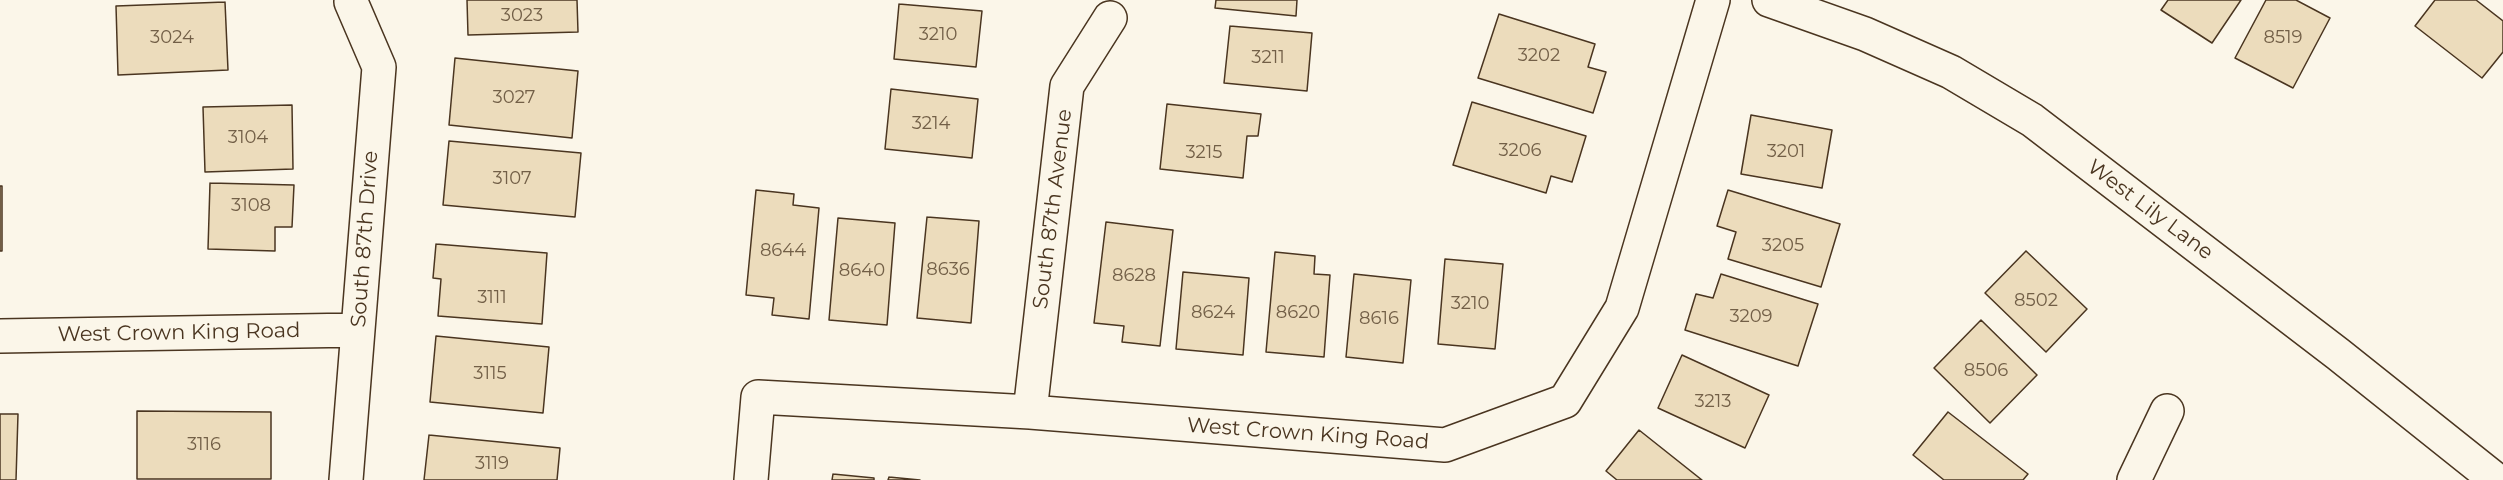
<!DOCTYPE html>
<html>
<head>
<meta charset="utf-8">
<style>
	body { margin:0 }
	canvas { display:block; background:#fbf6e9 }
</style>
</head>
<body>
<canvas width="2503" height="480"></canvas>
<script>
const context = document.querySelector('canvas').getContext('2d');
context.lineJoin = 'round';
function fillPath(path, color) {
  context.fillStyle = color;
  context.fill(path, 'evenodd');
}
function shape(rows) {
  const path = new Path2D();
  for (const r of rows) {
    path.moveTo(r[0], r[1]);
    for (let i = 2; i < r.length; i += 2) path.lineTo(r[i], r[i + 1]);
  }
  return path;
}
function stroke(path, color, width, dash) {
  context.strokeStyle = color;
  context.lineWidth = width;
  context.lineCap = dash ? 'butt' : 'round';
  context.setLineDash(dash || []);
  context.stroke(path);
}
function write(font, color, halo, rows, align = 'center') {
  context.font = font + ' Montserrat,sans-serif';
  context.lineWidth = 4.5;
  context.setLineDash([]);
  context.textBaseline = 'middle';
  context.strokeStyle = halo;
  context.fillStyle = color;
  for (const [text, x, y, turn = 0] of rows) {
    context.save();
    context.translate(x, y);
    context.rotate((+turn || 0) * Math.PI / 180);
    context.textAlign = isNaN(turn) ? turn : align;
    if (halo) context.strokeText(text, 0, 0);
    context.fillText(text, 0, 0);
    context.restore();
  }
}
const building = shape([
	[467,0,577,0,578,32,468,35,467,0],
	[1216,0,1297,0,1296,16,1215,8,1216,0],
	[2168,0,2241,0,2212,43,2161,10,2168,0],
	[2266,0,2296,0,2330,18,2293,88,2235,58,2266,0],
	[2435,0,2476,0,2503,21,2503,52,2482,78,2415,26,2435,0],
	[225,2,228,70,118,75,116,6,225,2],
	[899,4,982,11,976,67,894,59,899,4],
	[1499,14,1595,44,1588,67,1606,72,1593,113,1478,78,1499,14],
	[1230,26,1312,33,1307,91,1224,83,1230,26],
	[455,58,578,71,572,138,449,125,455,58],
	[891,89,978,99,972,158,885,149,891,89],
	[1472,102,1586,136,1572,182,1551,176,1546,193,1453,165,1472,102],
	[1167,104,1261,114,1258,136,1247,136,1243,178,1160,169,1167,104],
	[292,105,293,169,205,172,203,107,292,105],
	[1751,115,1832,130,1822,188,1741,174,1751,115],
	[449,141,581,153,575,217,443,205,449,141],
	[210,183,294,185,292,227,275,227,275,251,208,249,210,183],
	[0,186,2,186,2,251,0,251,0,186],
	[756,190,794,194,793,205,819,208,809,319,772,315,774,298,746,295,756,190],
	[1728,190,1840,224,1821,287,1728,259,1736,232,1717,226,1728,190],
	[927,217,979,221,971,323,917,318,927,217],
	[838,218,895,223,887,325,829,320,838,218],
	[1106,222,1173,230,1160,346,1122,342,1124,326,1094,323,1106,222],
	[436,244,547,253,542,324,438,316,441,279,433,278,436,244],
	[2026,251,2087,309,2046,352,1985,293,2026,251],
	[1275,252,1315,256,1314,274,1330,275,1324,357,1266,352,1275,252],
	[1445,259,1503,264,1495,349,1438,344,1445,259],
	[1183,272,1249,278,1243,355,1176,349,1183,272],
	[1354,274,1411,280,1403,363,1346,357,1354,274],
	[1721,274,1818,304,1798,366,1685,330,1696,294,1713,298,1721,274],
	[1981,320,2037,375,1990,423,1934,368,1981,320],
	[436,336,549,347,543,413,430,402,436,336],
	[1682,355,1769,395,1745,448,1658,408,1682,355],
	[137,411,271,412,271,479,137,479,137,411],
	[1948,412,2028,474,2023,480,1944,480,1913,455,1948,412],
	[0,414,18,414,16,480,0,480,0,414],
	[1639,430,1702,480,1617,480,1606,471,1639,430],
	[429,435,560,448,557,480,424,480,429,435],
	[833,474,874,478,874,480,832,480,833,474],
	[889,477,920,480,888,480,889,477]
]);
fillPath(building, '#ecdcbc');
stroke(building, '#4a3520', 1.5);
const minor = shape([
	[0,336,358,330],
	[1030,412,1067,86,1110,18],
	[346,480,379,67,351,2],
	[751,480,758,397,1030,412,1445,445,1565,401,1622,308,1713,0],
	[2134,480,2167,411]
]);
const tertiary = shape([
	[1769,0,1865,34,1951,72,2032,120,2338,354,2496,480]
]);
stroke(minor, '#4a3520', 36);
stroke(tertiary, '#4a3520', 36);
stroke(minor, '#fbf6e9', 33);
stroke(tertiary, '#fbf6e9', 33);
write('18px', '#725f47', null, [
	["3023",522,16],
	["3210",938,35],
	["3024",172,38],
	["8519",2283,38],
	["3202",1539,56],
	["3211",1268,58],
	["3027",514,98],
	["3214",931,124],
	["3104",248,138],
	["3206",1520,151],
	["3201",1786,152],
	["3215",1204,153],
	["3107",512,179],
	["3108",251,206],
	["3205",1783,246],
	["8644",783,251],
	["8636",948,270],
	["8640",862,271],
	["8628",1134,276],
	["3111",492,298],
	["8502",2036,301],
	["3210",1470,304],
	["8624",1213,313],
	["8620",1298,313],
	["3209",1751,317],
	["8616",1379,319],
	["8506",1986,371],
	["3115",490,374],
	["3213",1713,402],
	["3116",204,445],
	["3119",492,464]
]);
write('21px', '#4a3520', '#fbf6e9', [
	["South 87th Avenue",1053,209,-83],
	["West Lily Lane",2150,210,37],
	["South 87th Drive",365,239,-86],
	["West Crown King Road",179,333,-1],
	["West Crown King Road",1308,434,4]
]);
</script>
</body>
</html>
